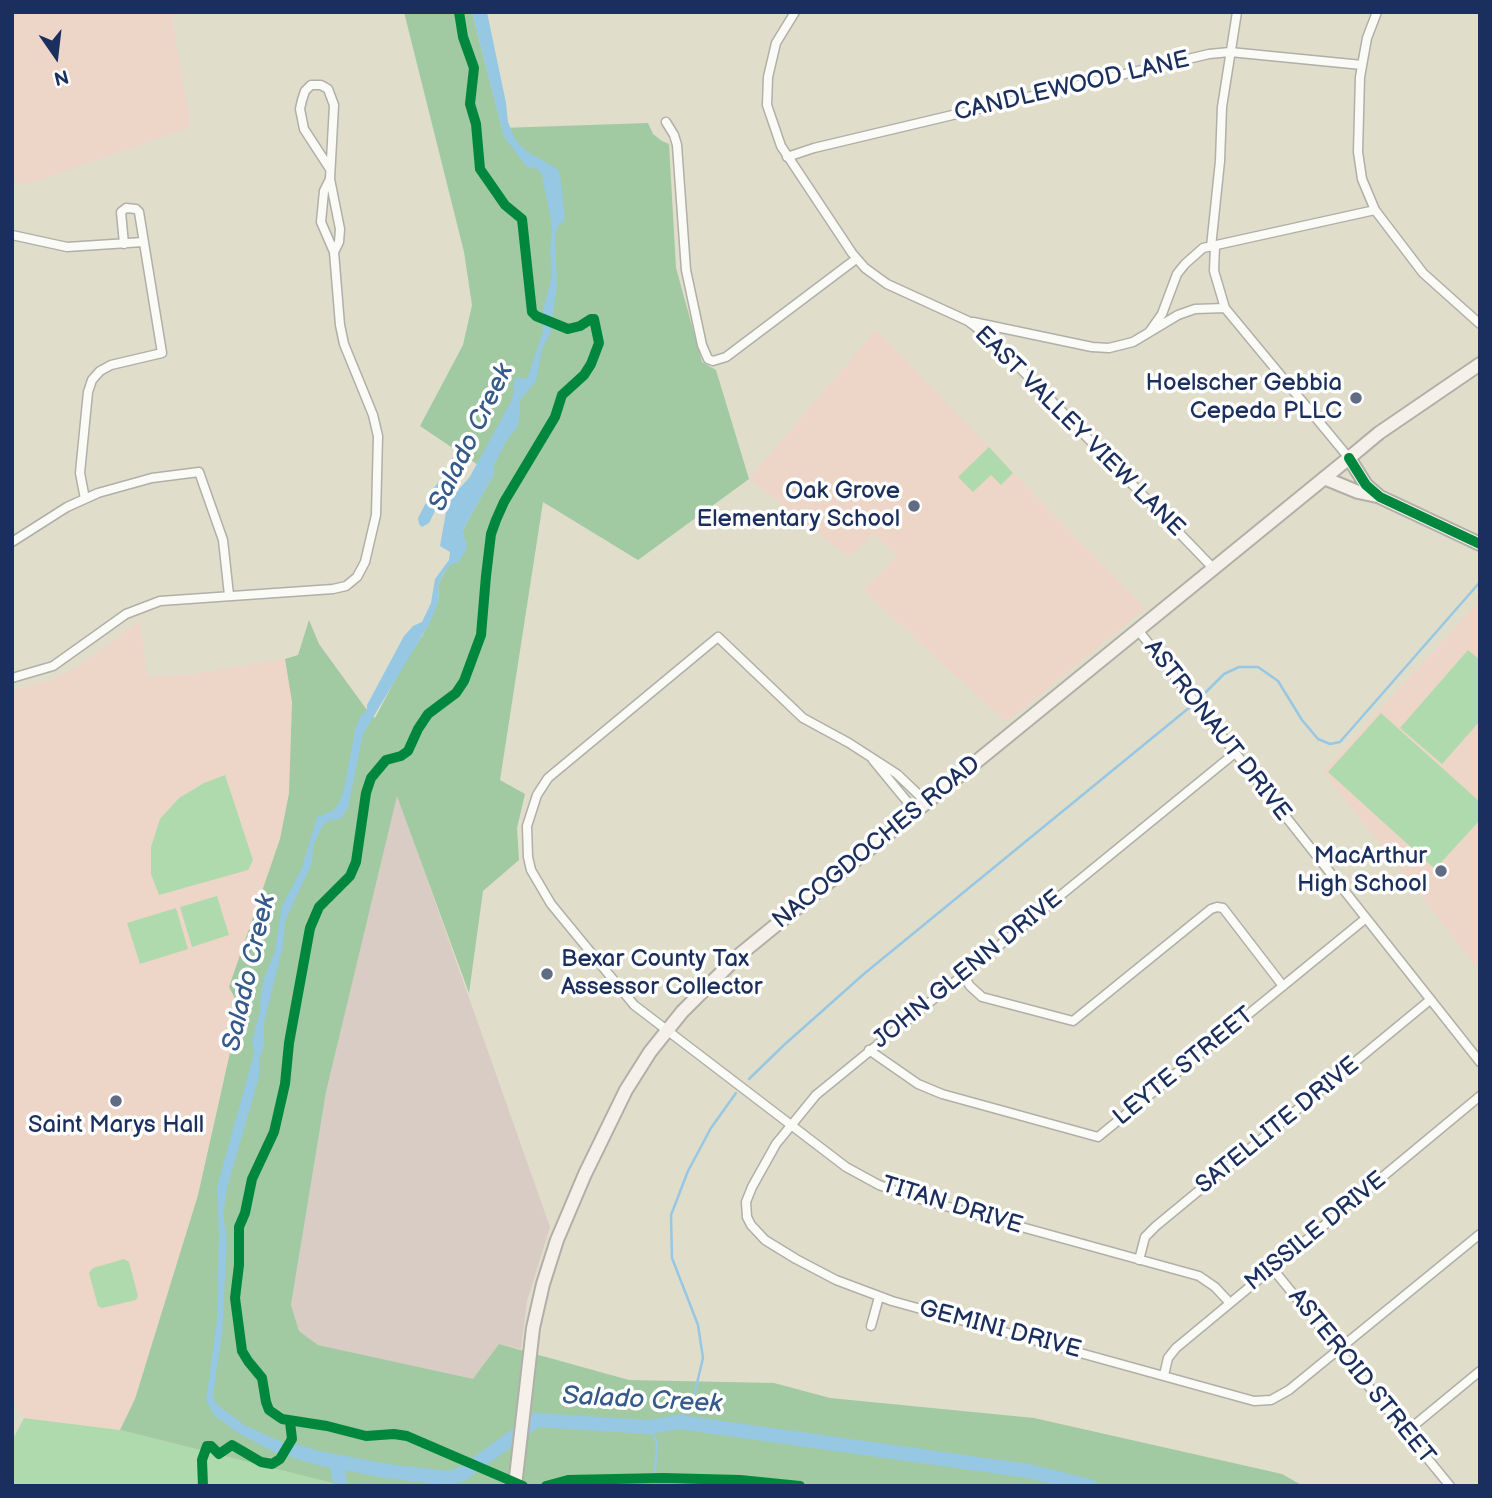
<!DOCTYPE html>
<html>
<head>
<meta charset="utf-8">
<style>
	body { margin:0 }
	#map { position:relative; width:1492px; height:1498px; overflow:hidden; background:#e1ddcb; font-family:"Balsamiq Sans",sans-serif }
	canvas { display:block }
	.frame { position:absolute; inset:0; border:14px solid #1b2f5e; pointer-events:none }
	.north { position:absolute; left:21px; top:21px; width:70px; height:70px; -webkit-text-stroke:5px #fff; paint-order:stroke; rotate:166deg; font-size:19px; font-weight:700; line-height:28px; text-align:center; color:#1b2f5e }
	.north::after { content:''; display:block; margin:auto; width:24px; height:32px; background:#1b2f5e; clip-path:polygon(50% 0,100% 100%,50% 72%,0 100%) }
</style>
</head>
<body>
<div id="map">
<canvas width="1492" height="1498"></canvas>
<div class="frame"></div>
<div class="north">N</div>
</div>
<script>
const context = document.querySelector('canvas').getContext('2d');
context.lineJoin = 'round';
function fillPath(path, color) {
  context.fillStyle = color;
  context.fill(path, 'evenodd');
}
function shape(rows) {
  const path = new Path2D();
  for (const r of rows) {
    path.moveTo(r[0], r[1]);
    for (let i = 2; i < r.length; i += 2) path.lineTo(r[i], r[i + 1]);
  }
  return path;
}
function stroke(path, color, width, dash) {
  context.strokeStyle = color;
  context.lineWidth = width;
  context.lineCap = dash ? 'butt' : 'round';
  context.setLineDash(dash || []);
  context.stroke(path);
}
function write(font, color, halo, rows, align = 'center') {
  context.font = font + ' "Balsamiq Sans",sans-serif';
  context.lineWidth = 7;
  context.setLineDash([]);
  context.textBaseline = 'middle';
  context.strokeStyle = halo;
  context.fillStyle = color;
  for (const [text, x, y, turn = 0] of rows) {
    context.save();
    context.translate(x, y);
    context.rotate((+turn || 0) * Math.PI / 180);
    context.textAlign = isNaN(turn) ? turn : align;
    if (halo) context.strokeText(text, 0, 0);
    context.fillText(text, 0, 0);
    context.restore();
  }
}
fillPath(shape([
	[12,12,188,12,172,17,191,127,28,184,12,183],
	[876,330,1145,609,1006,722,864,591,897,555,873,533,849,557,749,479],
	[1480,600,1480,971,1323,772],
	[140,621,147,677,187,675,285,659,292,702,289,793,280,839,230,987,240,1008,198,1195,135,1399,120,1430,24,1418,12,1400,12,690,53,680,79,666]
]), '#edd6c8');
fillPath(shape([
	[397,794,550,1227,527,1301,521,1349,499,1344,474,1380,318,1345,299,1331,291,1305,326,1092]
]), '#d9ccc4');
fillPath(shape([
	[989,447,1013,473,1001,485,991,475,973,492,958,477],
	[1468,650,1480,660,1480,721,1442,764,1400,728],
	[1381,713,1480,802,1480,820,1435,869,1328,772],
	[225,775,253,860,248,870,159,895,151,874,151,847,160,819,179,798,204,783],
	[217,896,229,935,192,947,180,907],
	[176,908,188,949,140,964,127,923],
	[124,1259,129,1262,138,1296,136,1300,102,1308,98,1306,89,1273,93,1268],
	[24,1418,120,1430,344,1486,12,1486,12,1441]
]), '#afdaae');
fillPath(shape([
	[404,12,472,12,502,128,648,123,653,134,662,141,669,144,676,268,702,362,716,370,749,479,638,560,543,502,500,780,525,794,517,828,519,860,483,891,469,993,397,796,326,1092,291,1305,299,1331,318,1345,473,1379,499,1344,629,1380,774,1383,830,1398,1034,1418,1282,1474,1303,1486,344,1486,120,1430,135,1399,198,1195,240,1008,229,987,280,839,289,793,292,702,285,659,298,655,309,620,319,644,367,710,375,718,404,663,423,635,439,599,438,585,445,571,466,544,462,536,463,530,493,475,420,426,463,345,472,305,464,252]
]), '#a1c9a2');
fillPath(shape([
	[472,12,487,12,506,103,508,122,515,139,526,151,556,168,560,174,565,220,559,224,555,235,557,286,550,334,542,349,536,381,520,400,520,413,517,428,508,438,494,465,494,474,463,530,467,549,458,563,453,563,445,571,438,585,439,599,431,621,363,734,348,808,340,819,328,821,322,827,313,845,312,863,285,921,283,946,264,1023,264,1046,259,1060,259,1077,227,1188,223,1215,227,1240,222,1334,213,1395,214,1401,220,1407,246,1426,284,1443,278,1454,240,1434,214,1415,206,1400,217,1321,219,1233,217,1187,254,1054,252,1040,261,1009,260,1001,264,979,275,951,282,906,302,868,317,817,334,810,339,803,344,790,355,730,360,717,367,710,367,705,404,636,413,626,422,622,431,603,435,579,449,560,450,552,440,546,446,512,454,494,469,478,490,440,511,401,514,392,514,380,520,377,527,379,530,371,543,331,542,314,552,276,550,250,552,225,542,175,538,169,527,167,504,137],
	[468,448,470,453,460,472,447,487,429,523,422,527,419,524,418,518,433,489,446,472,451,459,464,449]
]), '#96c8e4');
stroke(shape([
	[1203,695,1224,674,1239,667,1258,667,1278,681,1302,720,1318,739,1330,744,1340,742,1480,582],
	[749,1079,784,1045,865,973,1190,707],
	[679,1422,694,1396,703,1358,698,1325,672,1258,671,1215,688,1171,711,1128,736,1093],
	[649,1427,657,1442,654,1486]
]), '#96c8e4', 2.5);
stroke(shape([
	[292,1450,318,1458,386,1471,449,1478,462,1474,537,1420,649,1427,679,1422,1028,1471,1090,1486],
	[336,1462,341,1486]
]), '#96c8e4', 14);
const street = shape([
	[795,12,776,43,768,77,767,105,781,146,852,253,865,268,887,284,968,321,993,340,1214,569],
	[1377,12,1367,38,1360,77,1358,152,1362,179,1375,210,1423,273,1480,324],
	[666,122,674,135,677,145,686,270,702,345,708,359,713,361,726,357,856,259],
	[787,157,814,148,1209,54,1230,52,1362,65],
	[330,169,304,129,300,109,302,100,305,91,311,85,321,85,328,89,334,105,330,179],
	[12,235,67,247,143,242],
	[1215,246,1214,271,1225,308,1349,458],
	[1211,247,1220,161,1222,107,1237,12],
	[973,322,1092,347,1109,348,1133,342,1178,315,1195,309,1225,308],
	[1150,331,1162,314,1177,274,1185,264,1203,248,1375,210],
	[85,499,80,473,88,392,92,380,100,371,111,365,162,353,139,212,136,209,126,208,121,212,124,244],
	[12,542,67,507,98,493,152,478,199,472,223,540,229,595],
	[1138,630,1480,1062],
	[12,678,53,666,126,614,160,601,333,589,346,586,357,577,365,562,376,515,378,436,373,415,344,344,340,325,334,252,321,222,324,191,330,179,340,229,339,242,334,252],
	[1235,753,816,1095,776,1144,752,1187,746,1202,747,1217,751,1225,765,1240,796,1259,836,1280,892,1301,1254,1401,1271,1400,1289,1390,1480,1234],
	[873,760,910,805,922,806,920,796,897,774,849,743,803,718,718,637,548,778,537,795,527,826,528,857,531,870,551,904,634,1005,846,1167,879,1185,909,1196,1199,1276,1215,1287,1229,1302],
	[962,974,970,986,982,997,1073,1021,1211,909,1217,907,1223,908,1283,986],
	[869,1050,918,1084,942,1094,1098,1137,1365,919],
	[1139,1260,1145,1237,1156,1226,1430,1000],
	[1272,1268,1450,1486],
	[871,1326,879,1297],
	[1164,1375,1168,1358,1176,1348,1480,1096],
	[1406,1432,1480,1371]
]);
const secondary = shape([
	[1349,458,1366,485,1380,497,1480,544],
	[1324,478,1358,492,1377,496],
	[515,1486,533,1328,543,1284,557,1240,585,1174,626,1090,650,1052,682,1012,738,956,1349,458,1379,433,1480,364]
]);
stroke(street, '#b0afa8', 11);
stroke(secondary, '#b0afa8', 16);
stroke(street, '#fafaf7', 8);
stroke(secondary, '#f5f1ea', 12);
stroke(shape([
	[459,12,463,37,474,68,470,104,476,124,480,169,505,205,522,219,532,312,536,316,568,329,580,326,591,319,594,319,599,343,591,364,584,375,562,395,555,417,504,502,496,520,491,534,486,576,481,635,464,681,456,693,428,714,418,729,408,751,401,756,386,760,371,778,366,793,356,862,350,876,319,907,310,928,289,1043,285,1084,274,1132,252,1179,245,1213,239,1227,239,1265,235,1298,242,1351,248,1361,262,1378,266,1402,269,1410,282,1419,327,1426,366,1436,394,1434,407,1436,523,1486],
	[1349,458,1366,485,1380,497,1480,544],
	[203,1486,202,1460,207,1446,211,1446,219,1454,232,1445,261,1462,272,1464,280,1459,292,1439,290,1422],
	[546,1486,568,1480,663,1478,740,1480,800,1486]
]), '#00873e', 10);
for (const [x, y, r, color] of [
	[1356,398,7,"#606c84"],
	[914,506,7,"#606c84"],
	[1441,871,7,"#606c84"],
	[547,974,7,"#606c84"],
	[116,1101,7,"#606c84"]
]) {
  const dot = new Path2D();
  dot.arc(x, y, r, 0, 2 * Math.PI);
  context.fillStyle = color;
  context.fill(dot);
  stroke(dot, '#fff', 2.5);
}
write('24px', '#1b2f5e', '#fff', [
	["CANDLEWOOD LANE",1072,87,-13],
	["EAST VALLEY VIEW LANE",1079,432,45],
	["ASTRONAUT DRIVE",1217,731,52],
	["NACOGDOCHES ROAD",877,843,-39],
	["JOHN GLENN DRIVE",968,970,-39],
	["LEYTE STREET",1184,1067,-39],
	["SATELLITE DRIVE",1278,1126,-39],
	["TITAN DRIVE",952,1206,17],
	["MISSILE DRIVE",1316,1232,-39],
	["GEMINI DRIVE",1000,1330,15],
	["ASTEROID STREET",1361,1377,51]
]);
write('24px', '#1b2f5e', '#fff', [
	["Hoelscher Gebbia",1342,384],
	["Cepeda PLLC",1342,412],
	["Oak Grove",900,492],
	["Elementary School",900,520],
	["MacArthur",1427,857],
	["High School",1427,885],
	["Bexar County Tax",561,960,"left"],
	["Assessor Collector",561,988,"left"],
	["Saint Marys Hall",116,1126,"center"]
], 'right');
write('italic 26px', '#365a8a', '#fff', [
	["Salado Creek",472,438,-64],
	["Salado Creek",250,973,-77],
	["Salado Creek",642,1401,3]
]);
</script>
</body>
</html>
